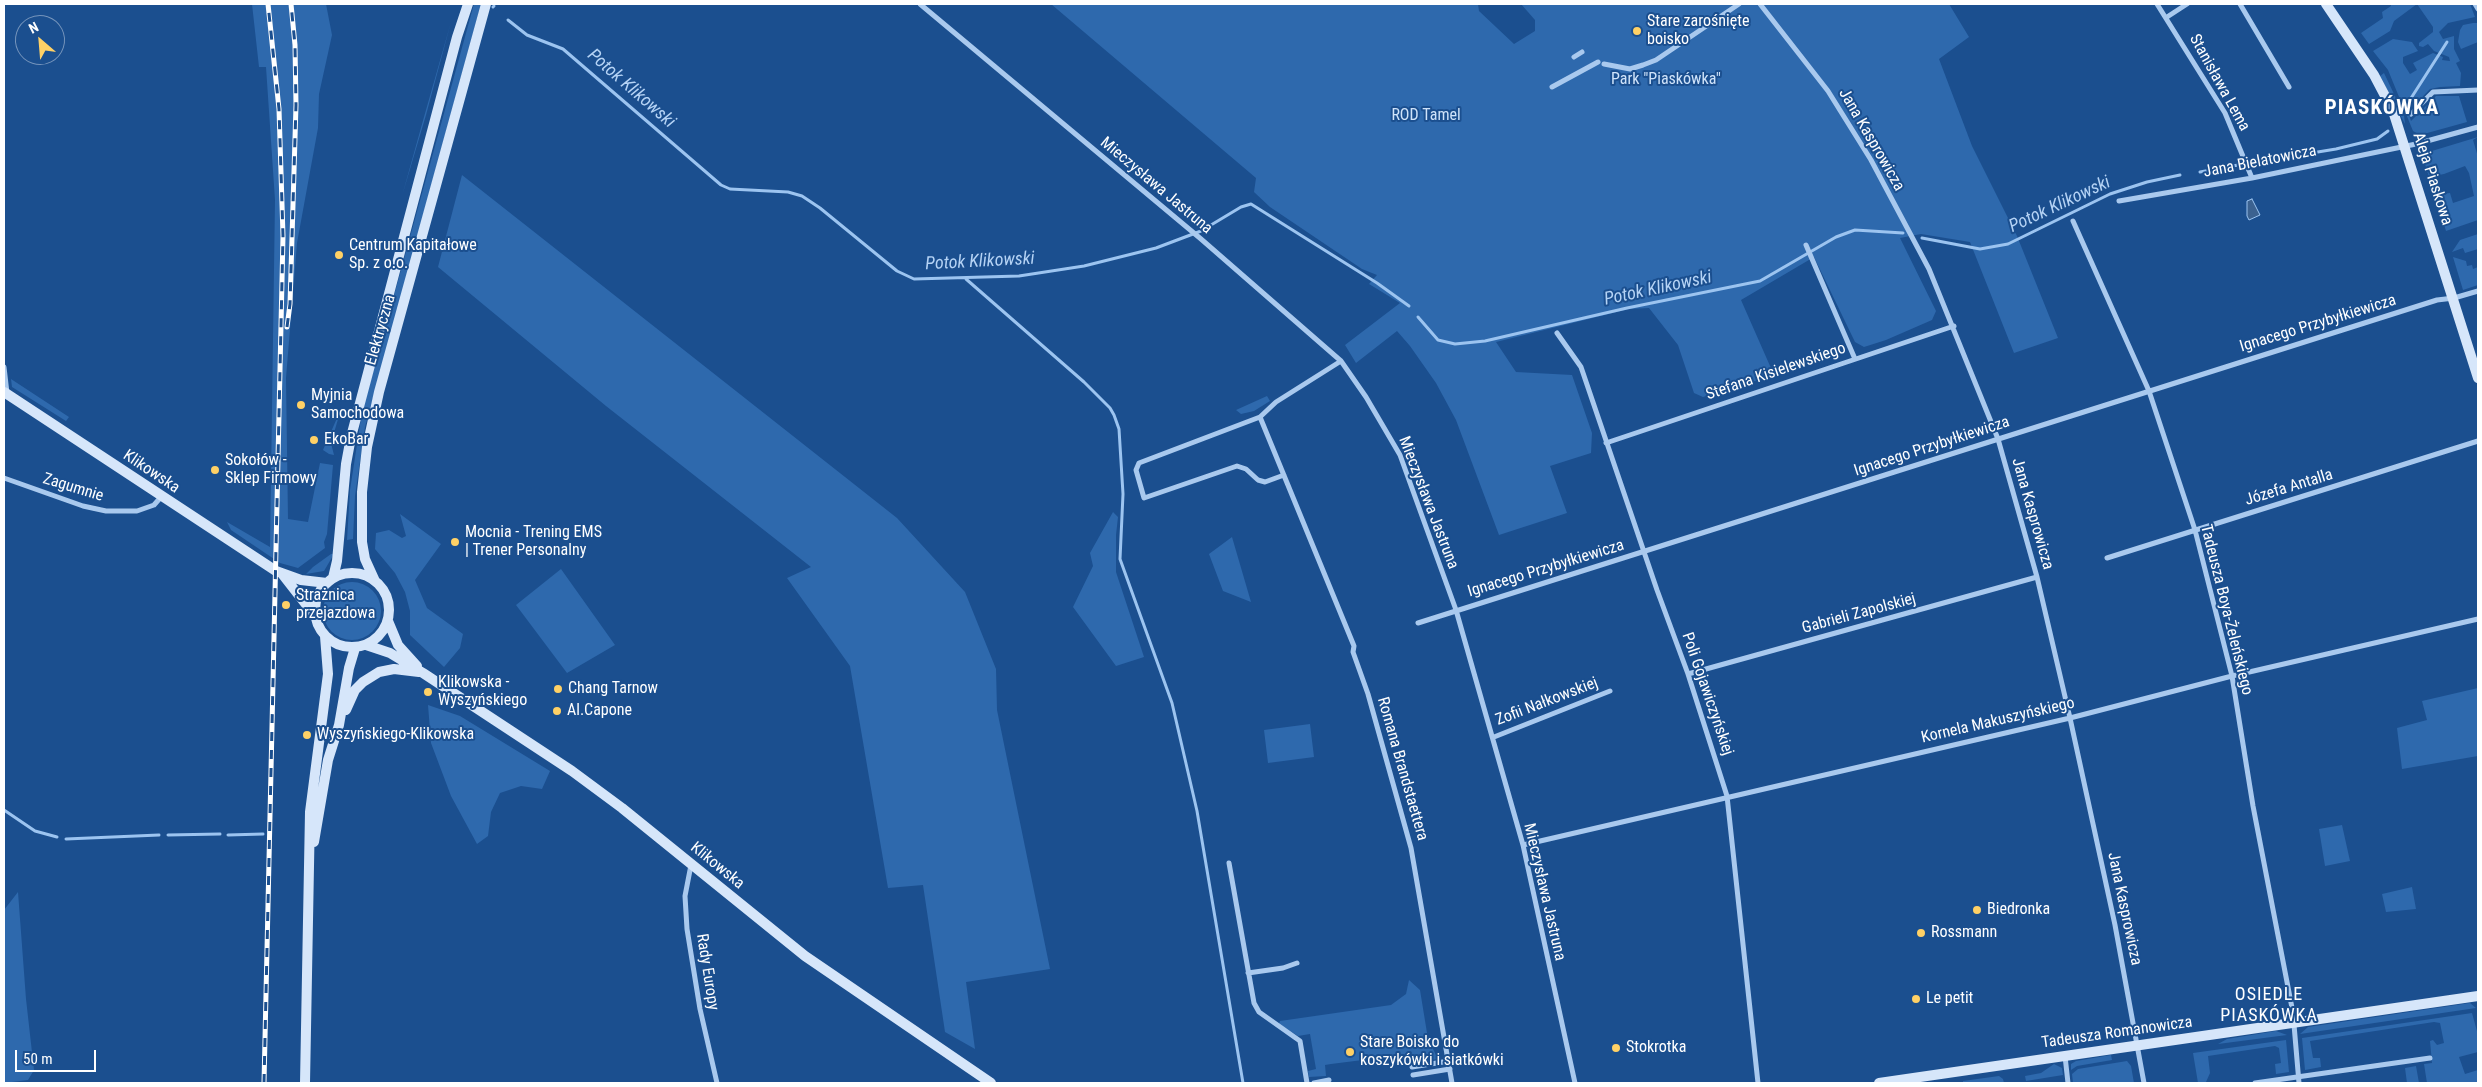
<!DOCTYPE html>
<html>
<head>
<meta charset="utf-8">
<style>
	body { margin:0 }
	#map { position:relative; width:2482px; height:1087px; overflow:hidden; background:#1b4f8f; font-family:"Roboto Condensed",sans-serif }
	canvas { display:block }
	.frame { position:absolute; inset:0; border:5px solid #fff; pointer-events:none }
	.north { position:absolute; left:15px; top:15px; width:50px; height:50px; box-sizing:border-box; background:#1b4f8f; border:1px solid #7695bc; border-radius:50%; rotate:333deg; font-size:14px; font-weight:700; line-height:20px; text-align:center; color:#fff }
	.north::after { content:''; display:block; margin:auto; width:18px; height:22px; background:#ffd166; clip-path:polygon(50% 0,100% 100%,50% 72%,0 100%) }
	.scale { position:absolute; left:15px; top:1050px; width:81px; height:22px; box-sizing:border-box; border:2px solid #fff; border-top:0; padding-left:6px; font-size:15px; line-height:18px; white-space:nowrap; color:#fff; -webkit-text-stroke:4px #1b4f8f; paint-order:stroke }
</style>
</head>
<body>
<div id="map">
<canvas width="2482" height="1087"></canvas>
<div class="frame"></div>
<div class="north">N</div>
<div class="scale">50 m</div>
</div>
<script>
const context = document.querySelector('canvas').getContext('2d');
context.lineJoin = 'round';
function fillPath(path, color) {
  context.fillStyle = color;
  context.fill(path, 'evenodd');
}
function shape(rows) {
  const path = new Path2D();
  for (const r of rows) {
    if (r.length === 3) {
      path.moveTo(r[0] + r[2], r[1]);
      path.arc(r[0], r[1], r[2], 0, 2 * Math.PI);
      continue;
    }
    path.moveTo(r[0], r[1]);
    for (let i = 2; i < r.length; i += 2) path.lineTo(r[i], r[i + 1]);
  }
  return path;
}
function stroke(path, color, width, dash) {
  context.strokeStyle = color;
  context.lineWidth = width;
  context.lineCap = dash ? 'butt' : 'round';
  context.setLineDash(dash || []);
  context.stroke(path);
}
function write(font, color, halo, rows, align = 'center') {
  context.font = font + ' "Roboto Condensed",sans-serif';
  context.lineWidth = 4;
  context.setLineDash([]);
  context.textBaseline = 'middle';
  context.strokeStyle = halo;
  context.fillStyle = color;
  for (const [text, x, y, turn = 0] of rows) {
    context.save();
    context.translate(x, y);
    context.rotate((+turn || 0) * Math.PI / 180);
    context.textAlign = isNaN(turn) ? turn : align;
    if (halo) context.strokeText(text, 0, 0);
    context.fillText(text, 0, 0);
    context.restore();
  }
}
fillPath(shape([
	[252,4,326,4,332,35,319,94,318,128,297,243,286,378,288,519,308,522,320,463,333,465,327,534,324,542,325,548,298,568,280,563,231,530,227,522,270,547,275,200,266,67,259,67],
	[474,4,481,4,365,427,355,496,353,539,347,540,350,490,362,412],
	[1051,4,1478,4,1479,11,1514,44,1535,31,1535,20,1521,4,1949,4,1969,37,1939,59,1972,146,2017,236,2058,338,2014,353,1970,242,1921,234,1900,238,1936,311,1932,320,1886,340,1864,347,1855,342,1814,257,1741,300,1774,375,1703,397,1694,393,1678,345,1649,308,1629,309,1496,342,1516,372,1572,375,1592,433,1591,453,1550,466,1567,513,1499,535,1456,420,1436,383,1410,346,1397,331,1356,363,1345,345,1400,303,1369,284,1377,275,1362,269,1270,207,1254,192,1256,178],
	[2391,4,2470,4,2475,17,2448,23,2439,32,2443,39,2454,36,2454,49,2460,61,2456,63,2461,73,2460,86,2440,87,2430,89,2408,112,2411,121,2436,96,2459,96,2467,122,2420,135,2413,131,2388,70,2373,51,2393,39,2412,42,2418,51,2403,57,2403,63,2410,74,2417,70,2413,63,2433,53,2443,57,2442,60,2450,61,2449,57,2434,51,2428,44,2423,47,2419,46,2419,43,2433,32,2433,27,2417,4,2394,21,2390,31,2369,44,2361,33,2383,18,2382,12,2391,6],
	[451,22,426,115,402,196,424,117],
	[2473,23,2478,23,2478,42,2461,49,2458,42,2460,30,2463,25],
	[2384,73,2404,115,2405,124,2380,76],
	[2478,137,2473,140,2478,157,2478,220,2446,231,2435,195,2450,193,2453,203,2474,196,2469,173,2465,166,2444,174,2429,177,2422,154],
	[462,175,897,518,965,592,996,669,997,710,1050,969,966,982,975,1049,945,1032,923,885,888,888,850,666,787,578,811,567,606,406,438,267],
	[2478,234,2478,249,2465,253,2463,248,2452,252,2460,240],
	[2453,257,2466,261,2467,266,2472,265,2473,269,2478,267,2478,285,2463,290],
	[11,379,69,417,66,421,12,387],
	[1267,396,1270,401,1254,411,1241,414,1236,410],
	[341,409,331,443,334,455,329,454,323,450],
	[1113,512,1118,517,1116,535,1116,572,1144,657,1116,666,1073,607,1093,566,1090,553],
	[400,514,441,544,415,580,427,608,463,634,460,648,444,667,410,635,410,611,405,592,395,573,375,549,376,533,389,530,402,538,406,536],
	[1232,537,1251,602,1223,591,1209,554],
	[331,554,334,554,324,571,306,574,313,567],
	[561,569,615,645,567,673,516,605],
	[352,611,29],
	[2478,688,2478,756,2402,769,2397,728,2427,720,2422,701],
	[428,705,460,716,550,771,542,789,521,786,500,793,491,812,488,836,477,844,451,796,431,743],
	[1310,724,1314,757,1268,763,1264,730],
	[2342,825,2350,861,2325,866,2319,829],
	[2412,887,2416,909,2386,912,2382,894],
	[18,892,26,999,34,1070,28,1080,4,1083,4,910],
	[1409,980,1420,990,1428,1039,1438,1059,1412,1063,1410,1054,1331,1064,1325,1065,1326,1076,1309,1077,1308,1071,1316,1069,1310,1034,1298,1036,1279,1024,1280,1021,1391,1005,1406,994],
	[2470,1003,2476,1008,2300,1034,2308,1027],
	[2472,1013,2478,1035,2478,1052,2459,1057,2465,1074,2478,1070,2478,1083,2427,1083,2424,1064,2432,1063,2430,1041,2433,1040,2437,1045,2444,1043,2440,1023,2434,1022,2310,1041,2313,1058,2320,1058,2321,1067,2305,1070,2302,1038],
	[2276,1031,2287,1035,2218,1044,2227,1039],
	[2286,1040,2289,1072,2276,1074,2275,1064,2281,1063,2279,1048,2275,1046,2208,1056,2210,1073,2206,1082,2214,1083,2198,1083,2193,1053],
	[2111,1055,2112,1060,2077,1066,2071,1070,2071,1064,2076,1061],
	[2127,1061,2131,1066,2134,1083,2073,1083,2072,1074,2078,1069],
	[2054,1064,2062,1068,2063,1075,2026,1081,2025,1076,2041,1073],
	[2416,1066,2419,1083,2407,1083,2405,1068],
	[1999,1076,2003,1079,2004,1083,1963,1083,1963,1081]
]), '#2e69ad');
const water = shape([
	[2252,199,2260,215,2249,220,2247,216,2247,201,2252,199]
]);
fillPath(water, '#3c6290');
stroke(water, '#9cc4f0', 1);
stroke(shape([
	[493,7,494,6],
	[508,20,527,35,563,49,721,185,730,189,788,192,802,196,820,208,897,271,914,279,1019,276,1084,266,1156,248,1201,231,1241,207,1251,204,1377,283,1409,306],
	[2406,106,2447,42],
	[2257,162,2336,149,2377,139,2388,131],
	[2200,172,2238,165],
	[1922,238,1980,249,2008,244,2110,194,2147,182,2180,175],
	[966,279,1084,382,1110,408,1114,415,1119,429,1123,494,1120,559,1172,703,1197,811,1243,1083],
	[1418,317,1438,340,1455,344,1485,341,1627,308,1760,281,1836,237,1855,230,1903,233],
	[4,810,35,831,57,837],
	[168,835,220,834],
	[228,835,263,834],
	[66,839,159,835]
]), '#9cc4f0', 3);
stroke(shape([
	[920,4,1201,239,1341,361,1366,397,1400,455,1456,610,1523,845,1575,1083],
	[1760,4,1828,91,1871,160,1929,269,1998,439,2037,577,2070,718,2115,925,2144,1083],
	[2157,4,2225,113,2252,178],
	[2240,4,2289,87],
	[2475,4,2478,9],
	[2167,17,2187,4],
	[1574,57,1582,52],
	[1604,64,1630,69,1643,65,1656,60,1739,4],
	[1552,87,1598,62],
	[2411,114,2433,92,2478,90],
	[2119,201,2252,178,2416,144,2478,127],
	[2073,221,2149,391,2195,530,2232,676,2253,806,2293,1013,2299,1083],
	[1806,245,1855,359],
	[1557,333,1581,367,1657,590,1688,674,1727,796,1758,1083],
	[4,367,7,393],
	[1260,417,1354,646,1353,652,1368,694,1411,848,1452,1083],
	[1606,443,1954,326],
	[1284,475,1265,482,1258,480,1246,469,1237,466,1144,498,1136,470,1139,463,1260,417,1276,402,1341,361],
	[4,478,83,506,106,511,137,511,154,505,161,497],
	[2107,558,2478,441],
	[1418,623,2437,300,2454,298,2478,291],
	[1688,674,2037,577],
	[1494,737,1610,691],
	[1523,845,2070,718,2232,676,2478,619],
	[1229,863,1254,1003,1259,1012,1300,1041,1307,1083],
	[691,865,685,896,687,929,700,1009,717,1083],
	[1248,973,1283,968,1297,963],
	[2065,1056,2068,1083],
	[1412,1067,1449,1061],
	[1413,1075,1450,1069],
	[1314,1083,1329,1080],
	[2255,1083,2430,1058]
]), '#a9c9ee', 5);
stroke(shape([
	[2326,4,2374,75,2393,111,2478,378],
	[4,392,276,571,301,580,327,583],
	[352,610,37],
	[283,575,315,616],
	[333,578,337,561,346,464,351,437,457,37,468,4],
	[375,581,365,559,362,542,362,492,367,447,379,392,486,4],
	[388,621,398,645,417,666],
	[366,645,390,653,423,673,572,771,622,808,805,956,991,1083],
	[346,710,355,690,363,682,379,672,394,669,419,672],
	[314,842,328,760,339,725,349,668,355,648],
	[305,1083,310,812,328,674,325,636],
	[1879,1083,2478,996]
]), '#d6e6fa', 10);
const rail = shape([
	[287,327,290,304,296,105,295,45,291,4],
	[264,1083,283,236,279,109,268,4]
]);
stroke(rail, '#fff', 5);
stroke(rail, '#1b4f8f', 3, [9]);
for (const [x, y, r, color] of [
	[1637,31,5,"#ffd166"],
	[339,255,5,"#ffd166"],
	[301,405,5,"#ffd166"],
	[314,440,5,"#ffd166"],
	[215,470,5,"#ffd166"],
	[455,542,5,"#ffd166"],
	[286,605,5,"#ffd166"],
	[558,689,5,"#ffd166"],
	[428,692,5,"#ffd166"],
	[557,711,5,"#ffd166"],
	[307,735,5,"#ffd166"],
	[1977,910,5,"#ffd166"],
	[1921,933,5,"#ffd166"],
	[1916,999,5,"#ffd166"],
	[1616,1048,5,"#ffd166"],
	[1350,1052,5,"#ffd166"]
]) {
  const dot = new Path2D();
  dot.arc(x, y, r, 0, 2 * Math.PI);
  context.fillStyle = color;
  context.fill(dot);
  stroke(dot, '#1b4f8f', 2);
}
write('16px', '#fff', '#1b4f8f', [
	["Stare zarośnięte",1647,22],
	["boisko",1647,40],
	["Centrum Kapitałowe",349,246],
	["Sp. z o.o.",349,264],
	["Myjnia",311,396],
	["Samochodowa",311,414],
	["EkoBar",324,440],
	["Sokołów -",225,461],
	["Sklep Firmowy",225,479],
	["Mocnia - Trening EMS",465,533],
	["| Trener Personalny",465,551],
	["Strażnica",296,596],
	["przejazdowa",296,614],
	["Klikowska -",438,683],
	["Wyszyńskiego",438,701],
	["Chang Tarnow",568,689],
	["Al.Capone",567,711],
	["Wyszyńskiego-Klikowska",317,735],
	["Biedronka",1987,910],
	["Rossmann",1931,933],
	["Le petit",1926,999],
	["Stare Boisko do",1360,1043],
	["koszykówki i siatkówki",1360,1061],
	["Stokrotka",1626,1048]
], 'left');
write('16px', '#cfe3fa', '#1b4f8f', [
	["Park \"Piaskówka\"",1666,80],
	["ROD Tamel",1426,116]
]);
write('16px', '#fff', '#1b4f8f', [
	["Stanisława Lema",2219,83,61],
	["Jana Kasprowicza",1871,140,60],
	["Jana Bielatowicza",2260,162,-11],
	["Aleja Piaskowa",2432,179,72],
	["Mieczysława Jastruna",1156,186,40],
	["Ignacego Przybyłkiewicza",2318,324,-17],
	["Elektryczna",381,330,-74],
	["Stefana Kisielewskiego",1776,372,-19],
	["Ignacego Przybyłkiewicza",1932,447,-18],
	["Klikowska",151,472,34],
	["Zagumnie",73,488,17],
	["Józefa Antalla",2289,488,-17],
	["Mieczysława Jastruna",1428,503,69],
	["Jana Kasprowicza",2032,514,74],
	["Ignacego Przybyłkiewicza",1546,569,-17],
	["Tadeusza Boya-Żeleńskiego",2226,610,76],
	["Gabrieli Zapolskiej",1859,614,-15],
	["Poli Gojawiczyńskiej",1707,694,71],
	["Zofii Nałkowskiej",1547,702,-21],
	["Kornela Makuszyńskiego",1998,721,-13],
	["Romana Brandstaettera",1402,769,74],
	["Klikowska",717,866,39],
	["Mieczysława Jastruna",1544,892,77],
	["Jana Kasprowicza",2124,909,78],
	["Rady Europy",707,972,81],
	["Tadeusza Romanowicza",2117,1033,-8]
]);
write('italic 18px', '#b5d3f5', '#1b4f8f', [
	["Potok Klikowski",631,89,41],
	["Potok Klikowski",2060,205,-25],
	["Potok Klikowski",980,262,-3],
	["Potok Klikowski",1658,289,-12]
]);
context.letterSpacing = '1px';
write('18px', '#fff', '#1b4f8f', [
	["OSIEDLE",2269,995],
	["PIASKÓWKA",2269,1016]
]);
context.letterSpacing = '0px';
context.letterSpacing = '1px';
write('bold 21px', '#fff', '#1b4f8f', [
	["PIASKÓWKA",2382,109]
]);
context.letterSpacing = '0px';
</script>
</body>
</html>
